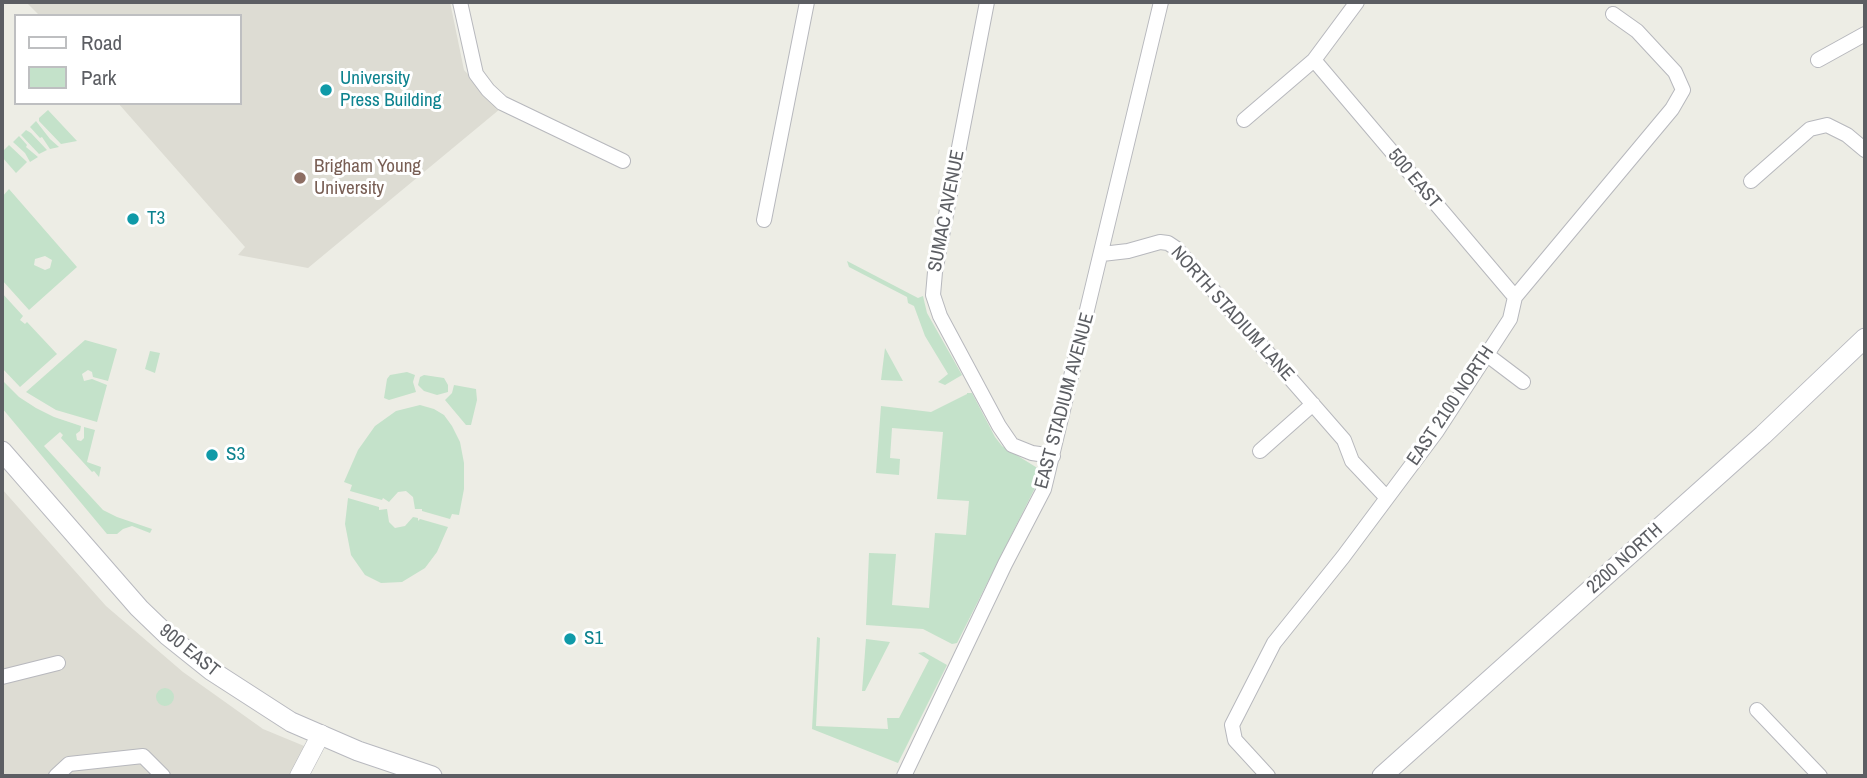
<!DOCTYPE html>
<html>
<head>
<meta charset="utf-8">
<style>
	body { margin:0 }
	#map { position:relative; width:1867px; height:778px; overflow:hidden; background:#edede5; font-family:"Archivo Narrow",sans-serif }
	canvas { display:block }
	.frame { position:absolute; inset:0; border:4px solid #5c5e63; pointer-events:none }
	.legend { position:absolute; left:14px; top:14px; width:228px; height:91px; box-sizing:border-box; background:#fff; border:2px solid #bebfc1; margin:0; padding:9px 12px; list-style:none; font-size:21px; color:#5c5e63 }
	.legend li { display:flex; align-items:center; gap:14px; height:35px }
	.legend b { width:35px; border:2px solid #bebfc1 }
</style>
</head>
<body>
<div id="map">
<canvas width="1867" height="778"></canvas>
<div class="frame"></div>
<ul class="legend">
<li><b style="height:9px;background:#fff"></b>Road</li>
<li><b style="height:19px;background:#c4e2ca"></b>Park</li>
</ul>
</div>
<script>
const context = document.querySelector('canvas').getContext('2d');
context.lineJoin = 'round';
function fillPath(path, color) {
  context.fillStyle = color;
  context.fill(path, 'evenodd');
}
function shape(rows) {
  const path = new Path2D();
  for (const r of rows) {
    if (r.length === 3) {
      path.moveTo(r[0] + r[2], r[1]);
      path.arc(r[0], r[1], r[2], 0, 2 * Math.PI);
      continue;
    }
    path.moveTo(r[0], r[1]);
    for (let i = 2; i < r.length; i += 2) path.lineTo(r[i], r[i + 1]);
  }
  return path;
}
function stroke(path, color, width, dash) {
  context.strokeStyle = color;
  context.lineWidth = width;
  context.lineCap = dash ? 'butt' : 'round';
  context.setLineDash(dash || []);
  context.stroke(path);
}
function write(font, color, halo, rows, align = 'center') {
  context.font = font + ' "Archivo Narrow",sans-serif';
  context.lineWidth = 6;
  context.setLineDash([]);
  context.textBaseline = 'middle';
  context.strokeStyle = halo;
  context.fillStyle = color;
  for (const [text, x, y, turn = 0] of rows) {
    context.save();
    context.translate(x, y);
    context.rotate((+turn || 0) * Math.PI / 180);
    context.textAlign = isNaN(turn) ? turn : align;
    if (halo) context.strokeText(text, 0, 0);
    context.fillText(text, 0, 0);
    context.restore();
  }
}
fillPath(shape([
	[26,2,450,2,464,70,500,109,308,268,238,255,245,247,118,103,240,103,240,16,40,16],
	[2,489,106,606,183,672,263,729,309,748,299,776,2,776]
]), '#dddcd3');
fillPath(shape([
	[48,110,77,141,61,144,39,121,39,118],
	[36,121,50,139,59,147,50,149,42,137,40,138,30,127],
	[26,130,31,133,47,150,39,154,21,135],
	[19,136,27,145,26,147,38,157,30,162,25,153,13,142],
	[9,145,27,162,16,173,2,157,2,152],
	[9,189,77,267,29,310,2,280,2,197],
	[45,256,52,260,50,268,45,270,34,265,35,259],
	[847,261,918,298,923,296,927,313,962,375,945,385,938,382,948,374,925,336,914,306,908,303,907,297,849,267],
	[2,293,23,316,20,320,25,324,27,322,57,354,20,387,2,368],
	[85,340,117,349,108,381,93,377,92,372,88,370,82,374,84,381,92,379,107,385,97,422,56,410,26,392],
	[885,348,903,381,881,380],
	[150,351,160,353,155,373,145,369],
	[407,372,415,375,413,382,416,392,389,400,384,398,387,379,390,375],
	[424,375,444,378,448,385,448,392,437,395,424,391,418,385,420,377],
	[2,380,19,397,36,408,54,417,81,426,80,431,76,434,77,440,81,441,84,438,84,427,95,430,87,462,101,467,99,477,94,471,92,472,61,438,63,435,60,432,44,446,103,510,117,517,152,529,150,533,132,526,123,529,117,534,107,534,2,408],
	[454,385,476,389,477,400,471,425,466,425,445,400,452,393],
	[967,393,972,393,995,437,1002,446,1039,469,1037,484,957,643,952,644,923,629,866,625,869,553,896,554,892,605,929,608,935,533,966,535,969,501,937,499,943,432,892,428,890,458,900,459,899,475,876,473,881,406,931,412,967,394],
	[420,405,434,409,444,415,452,426,460,442,464,463,464,489,459,515,452,514,450,519,422,511,422,509,415,509,413,497,406,491,398,492,389,502,383,498,382,500,350,491,352,485,344,482,358,450,375,426,396,411],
	[348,498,379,507,379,510,387,509,389,522,395,528,405,526,413,517,418,518,418,521,420,519,448,527,437,552,425,568,402,582,381,583,365,575,351,555,345,524],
	[817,637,820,638,816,726,888,729,887,718,899,718,929,660,918,653,924,652,947,665,898,763,812,729],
	[866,639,890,642,865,691,862,691],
	[165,697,9]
]), '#c4e2ca');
const minor = shape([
	[460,2,476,74,488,90,502,103,623,161],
	[987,2,935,272,933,295,940,316,999,426,1012,445,1032,453,1053,456],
	[1314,60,1515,297],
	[1818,60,1865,34],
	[1244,120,1314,60,1357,2],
	[1751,181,1810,129,1827,125,1847,135,1865,150],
	[764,220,807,2],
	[1102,254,1128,251,1160,242,1168,243,1177,249,1344,440,1352,461,1387,498],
	[1486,354,1523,382],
	[1260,451,1313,404],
	[2,677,58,663],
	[1757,710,1820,776],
	[56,776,69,764,143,756,163,776],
	[904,776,1005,564,1044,489,1161,2],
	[1268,776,1235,740,1232,725,1274,643,1343,557,1437,431,1510,319,1515,297,1672,109,1683,90,1675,72,1637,31,1613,14]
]);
const tertiary = shape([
	[299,776,321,734]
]);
const secondary = shape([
	[2,451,139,608,167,635,212,671,291,722,358,751,432,776],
	[1382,776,1763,435,1865,338]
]);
stroke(minor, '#b7b8bd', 16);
stroke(tertiary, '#b7b8bd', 19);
stroke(secondary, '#b8b9bf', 21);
stroke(minor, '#fff', 14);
stroke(tertiary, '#fff', 18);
stroke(secondary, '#fff', 19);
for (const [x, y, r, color] of [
	[326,90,7,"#0f9aa8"],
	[300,178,7,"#8d6e63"],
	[133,219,7,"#0f9aa8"],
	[212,455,7,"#0f9aa8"],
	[570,639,7,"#0f9aa8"]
]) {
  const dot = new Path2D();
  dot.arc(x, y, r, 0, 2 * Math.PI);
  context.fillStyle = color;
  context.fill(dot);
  stroke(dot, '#fff', 2.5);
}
write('19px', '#0d838f', '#fff', [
	["University",340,79],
	["Press Building",340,101],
	["T3",147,219],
	["S3",226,455],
	["S1",584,639]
], 'left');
write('19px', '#785e54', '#fff', [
	["Brigham Young",314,167],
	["University",314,189]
], 'left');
write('19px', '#5c5e63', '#fff', [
	["500 EAST",1414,179,50],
	["SUMAC AVENUE",947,211,-79],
	["NORTH STADIUM LANE",1232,314,48],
	["EAST STADIUM AVENUE",1065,401,-75],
	["EAST 2100 NORTH",1451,406,-56],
	["2200 NORTH",1625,559,-42],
	["900 EAST",189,651,39]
]);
</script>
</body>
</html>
